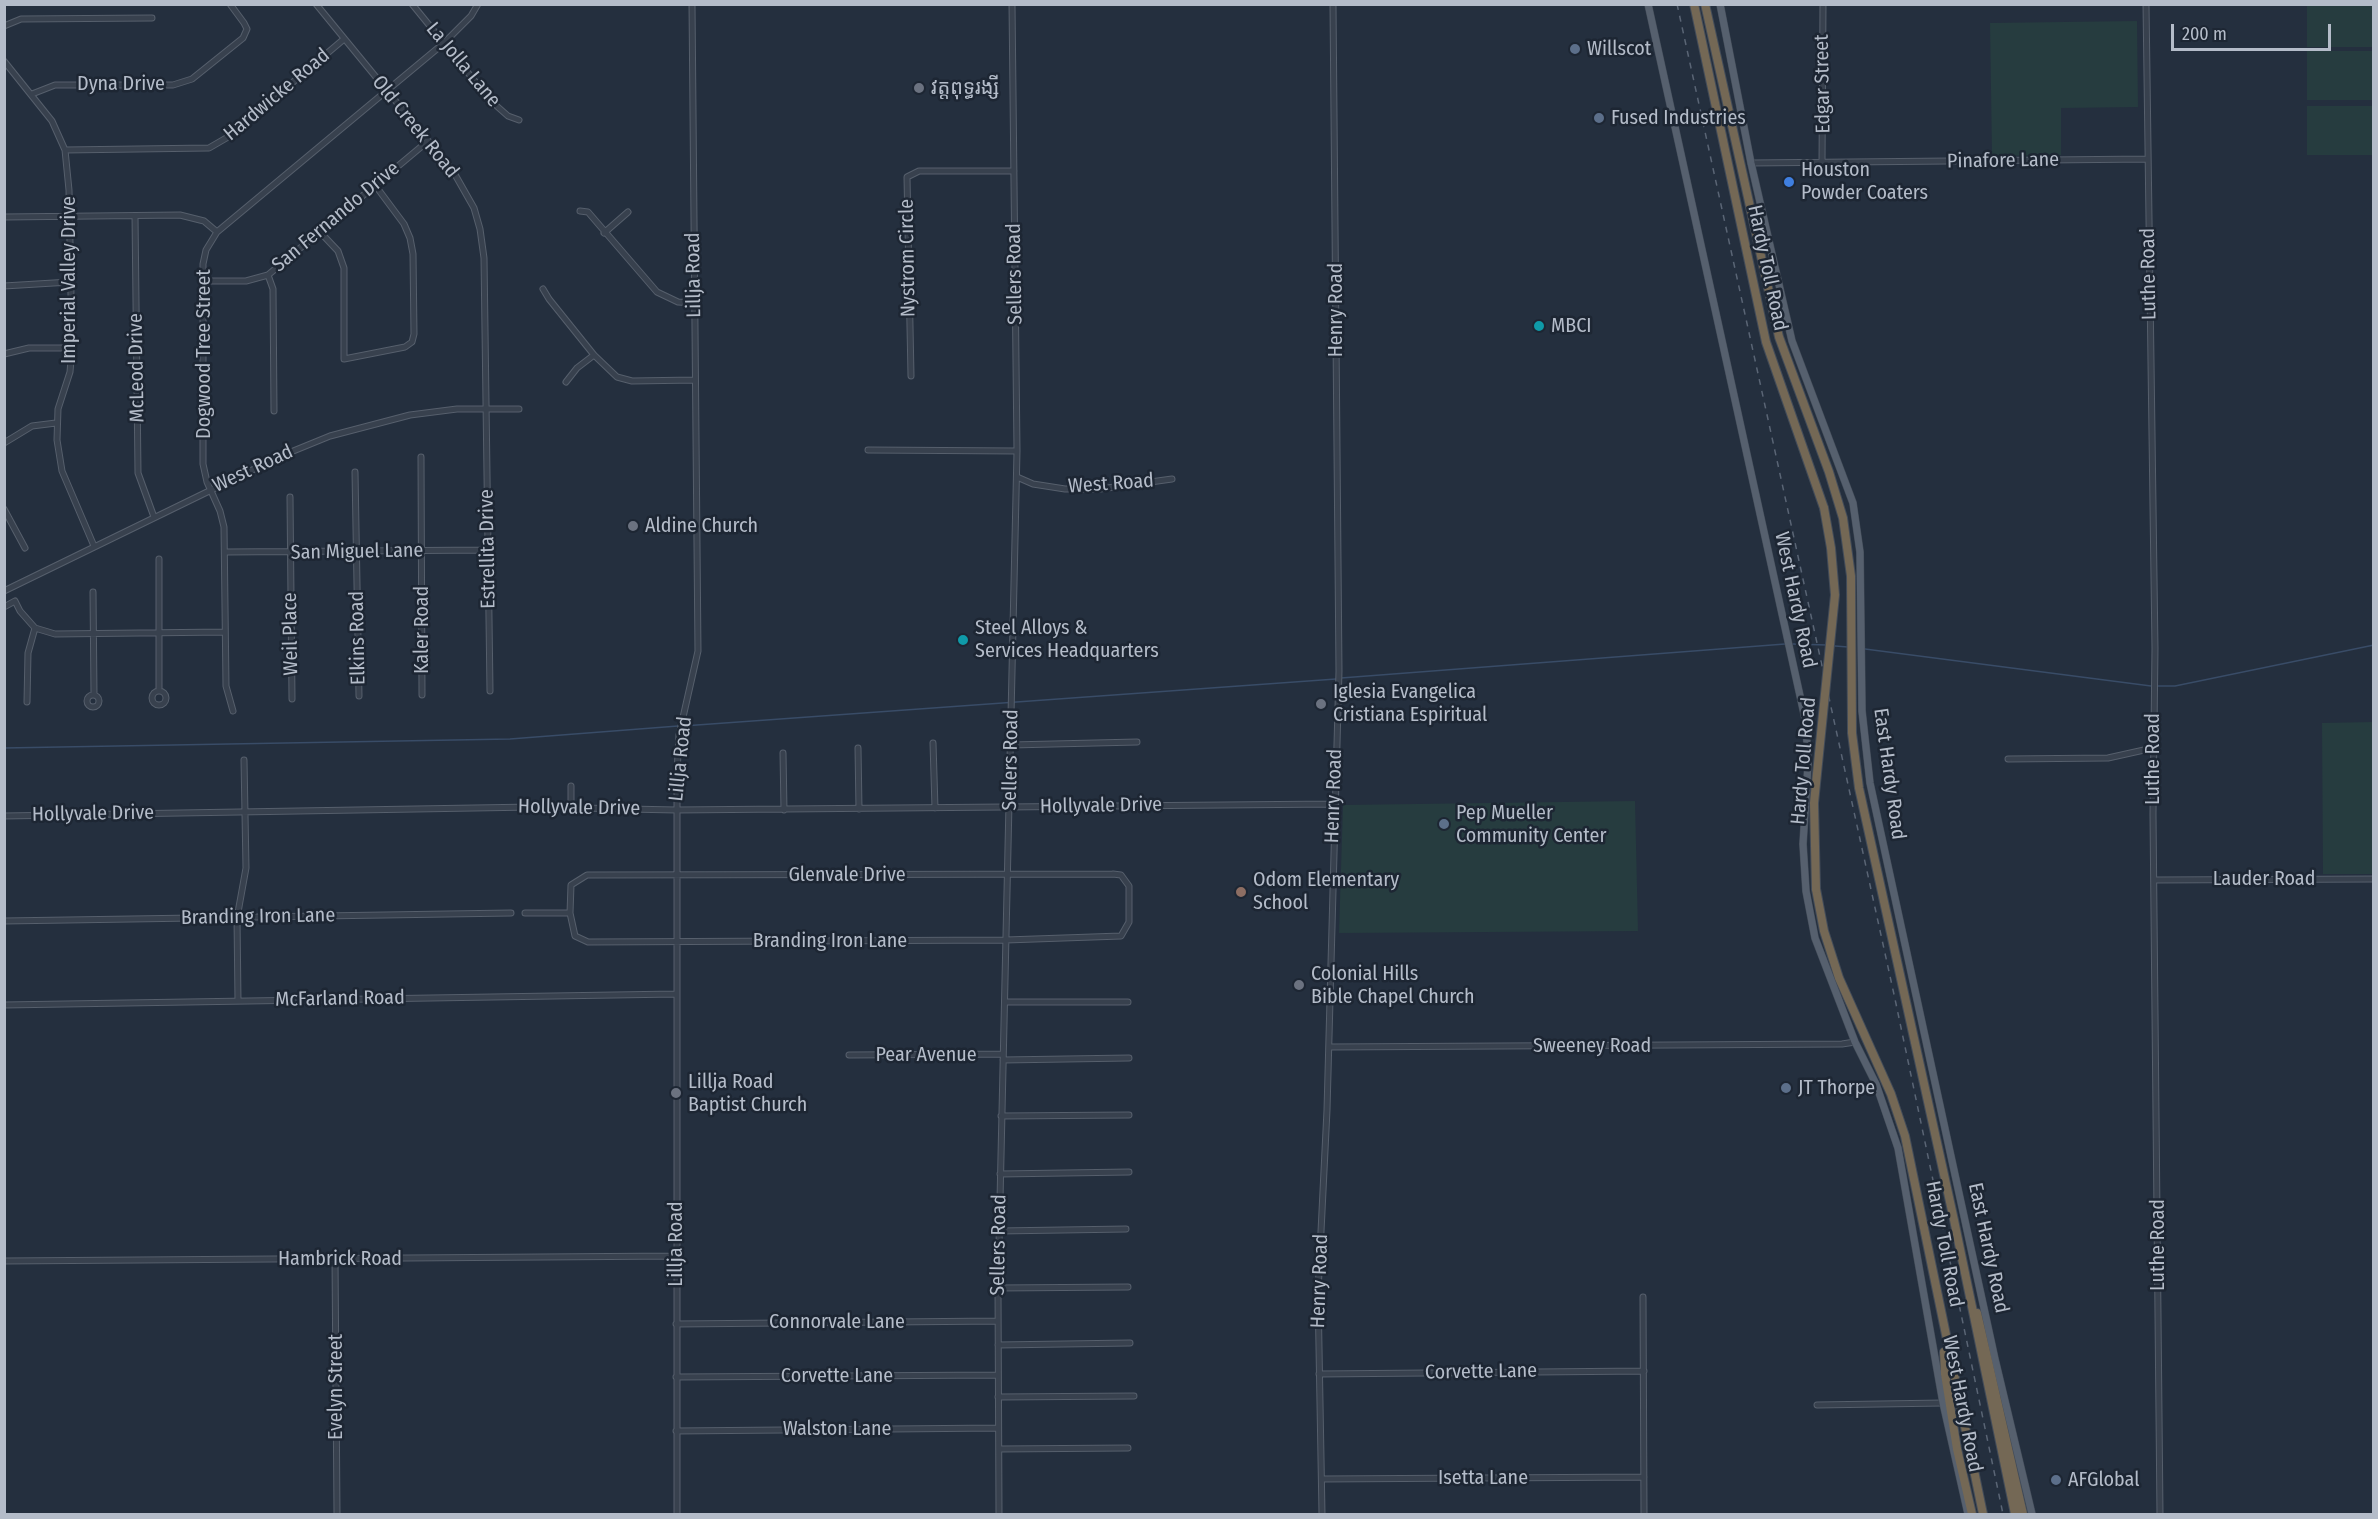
<!DOCTYPE html>
<html>
<head>
<meta charset="utf-8">
<style>
	body { margin:0 }
	#map { position:relative; width:2378px; height:1519px; overflow:hidden; background:#242f3e; font-family:"Fira Sans Condensed",sans-serif }
	canvas { display:block }
	.frame { position:absolute; inset:0; border:6px solid #b4bcc9; pointer-events:none }
	.scale { position:absolute; left:2171px; top:24px; width:160px; height:27px; box-sizing:border-box; border:3px solid #b4bcc9; border-top:0; padding-left:8px; font-size:18px; line-height:21px; white-space:nowrap; color:#b4bcc9; -webkit-text-stroke:4px #1d2633; paint-order:stroke }
</style>
</head>
<body>
<div id="map">
<canvas width="2378" height="1519"></canvas>
<div class="frame"></div>
<div class="scale">200 m</div>
</div>
<script>
const context = document.querySelector('canvas').getContext('2d');
context.lineJoin = 'round';
function fillPath(path, color) {
  context.fillStyle = color;
  context.fill(path, 'evenodd');
}
function shape(rows) {
  const path = new Path2D();
  for (const r of rows) {
    if (r.length === 3) {
      path.moveTo(r[0] + r[2], r[1]);
      path.arc(r[0], r[1], r[2], 0, 2 * Math.PI);
      continue;
    }
    path.moveTo(r[0], r[1]);
    for (let i = 2; i < r.length; i += 2) path.lineTo(r[i], r[i + 1]);
  }
  return path;
}
function stroke(path, color, width, dash) {
  context.strokeStyle = color;
  context.lineWidth = width;
  context.lineCap = dash ? 'butt' : 'round';
  context.setLineDash(dash || []);
  context.stroke(path);
}
function write(font, color, halo, rows, align = 'center') {
  context.font = font + ' "Fira Sans Condensed","Noto Sans Khmer",sans-serif';
  context.lineWidth = 5;
  context.setLineDash([]);
  context.textBaseline = 'middle';
  context.strokeStyle = halo;
  context.fillStyle = color;
  for (const [text, x, y, turn = 0] of rows) {
    context.save();
    context.translate(x, y);
    context.rotate((+turn || 0) * Math.PI / 180);
    context.textAlign = isNaN(turn) ? turn : align;
    if (halo) context.strokeText(text, 0, 0);
    context.fillText(text, 0, 0);
    context.restore();
  }
}
fillPath(shape([
	[2307,5,2373,5,2373,47,2307,47],
	[2137,21,2138,107,2061,108,2061,155,1992,156,1990,23],
	[2307,51,2373,51,2373,100,2307,100],
	[2307,106,2373,106,2373,155,2307,155],
	[2373,722,2373,874,2323,874,2322,723],
	[1635,801,1638,931,1339,933,1343,805]
]), '#263c3f');
stroke(shape([
	[1793,644,1827,645],
	[1835,646,1848,647],
	[1865,649,2151,686],
	[1341,678,1785,644],
	[2156,686,2175,686,2374,645],
	[683,726,1336,679],
	[4,748,510,739,678,726]
]), '#394c67', 1.5);
const minor = shape([
	[316,4,453,171,474,208,480,229,484,258,490,691],
	[412,4,491,101,508,116,519,120],
	[2146,4,2155,648,2153,814,2160,1514],
	[4,26,21,19,152,18],
	[4,61,52,121,65,150,69,190,72,348,70,372,58,409,57,440,62,471,94,546],
	[32,94,55,85,173,85,192,79,243,38,247,29,244,23,230,4],
	[65,150,209,148,228,137,344,39],
	[1751,163,2147,159],
	[1822,163,1823,4],
	[580,211,588,212,657,292,678,302,694,303],
	[135,216,138,473,154,517],
	[4,217,180,215,204,221,217,232],
	[320,232,338,251,344,268,344,359,405,347,412,342,414,334,413,254,410,238,404,224,375,185],
	[604,233,628,212],
	[268,275,273,289,274,411],
	[203,281,246,281,268,275,428,141],
	[4,286,70,282],
	[543,289,549,299,594,355,617,377,632,381,695,380],
	[4,354,29,348,72,348],
	[911,376,907,177,919,171,1014,171],
	[566,382,577,368,594,355],
	[4,443,32,426,56,423],
	[868,450,1017,451],
	[421,457,422,695],
	[355,472,359,696],
	[1017,477,1033,484,1065,489,1100,489,1172,479],
	[290,497,292,699],
	[4,509,25,548],
	[226,552,487,550],
	[159,559,159,691],
	[4,591,281,456,330,436,410,415,457,409,519,409],
	[93,592,94,694],
	[4,607,15,601,20,611,35,628,55,634,224,632],
	[159,698,7],
	[93,701,6],
	[27,702,28,653,35,628],
	[233,711,226,686,224,527,220,511,207,482,203,464,203,264,206,250,217,232,444,43,471,16,478,4],
	[933,743,935,808],
	[1011,745,1137,742],
	[858,748,859,809],
	[783,753,784,810],
	[2008,759,2108,758,2153,748],
	[571,808,571,786],
	[4,816,533,807,676,810,1333,804],
	[1113,874,1121,875,1129,886,1129,922,1121,936,1006,940,588,942,575,936,570,913,571,885,587,875,1113,874],
	[2154,880,2374,879],
	[525,913,570,913],
	[4,921,511,913],
	[238,1001,237,918,246,868,244,760],
	[1005,1002,1128,1002],
	[4,1005,675,994],
	[1329,1047,1842,1044,1855,1042],
	[849,1055,1003,1054],
	[1003,1060,1129,1058],
	[1001,1116,1129,1115],
	[1000,1174,1129,1172],
	[999,1231,1126,1229],
	[335,1259,337,1514],
	[4,1261,676,1256],
	[998,1288,1128,1287],
	[1643,1297,1644,1514],
	[676,1324,998,1321],
	[998,1345,1130,1343],
	[1319,1374,1644,1371],
	[676,1377,998,1375],
	[998,1397,1134,1396],
	[1817,1405,1943,1403],
	[676,1431,998,1428],
	[999,1449,1128,1448],
	[1322,1479,1644,1477],
	[677,1514,677,773,679,735,698,651,692,4],
	[999,1514,998,1288,1017,451,1012,4],
	[1322,1514,1318,1292,1327,1110,1339,671,1333,4]
]);
const major = shape([
	[1648,4,1806,723,1808,764,1803,844,1806,891,1815,938,1855,1042,1876,1084,1898,1148,1943,1403,1968,1514],
	[1720,4,1751,163,1792,341,1853,503,1860,552,1862,711,1870,783,1995,1359,2032,1514]
]);
const highway = shape([
	[1694,4,1766,342,1824,508],
	[1705,4,1779,337,1829,472,1843,518,1851,576,1852,733,1859,788,1954,1220,2015,1514],
	[1816,889,1824,931,1839,978,1891,1094,1905,1136,1983,1514],
	[1977,1313,2023,1514],
	[1944,1352,1945,1374,1957,1449,1972,1514]
]);
stroke(minor, '#565f6c', 7);
stroke(major, '#414a57', 8);
stroke(highway, '#434c59', 10);
stroke(minor, '#38414e', 5);
stroke(major, '#56606e', 7);
stroke(highway, '#746855', 8);
stroke(shape([
	[1677,4,1895,999,2003,1514]
]), '#5a6575', 1.5, [6, 6]);
const highwayBridge = shape([
	[1816,889,1814,803,1835,595,1831,548,1824,508]
]);
stroke(highwayBridge, '#434c59', 10, []);
stroke(highwayBridge, '#746855', 8);
for (const [x, y, r, color] of [
	[1575,49,6,"#5c6f8a"],
	[919,88,6,"#6b7280"],
	[1599,118,6,"#5c6f8a"],
	[1789,182,6,"#3f7fe0"],
	[1539,326,6,"#0f9aa8"],
	[633,526,6,"#6b7280"],
	[963,640,6,"#0f9aa8"],
	[1321,704,6,"#6b7280"],
	[1444,824,6,"#5c6f8a"],
	[1241,892,6,"#8d6e63"],
	[1299,985,6,"#6b7280"],
	[1786,1088,6,"#5c6f8a"],
	[676,1093,6,"#6b7280"],
	[2056,1480,6,"#5c6f8a"]
]) {
  const dot = new Path2D();
  dot.arc(x, y, r, 0, 2 * Math.PI);
  context.fillStyle = color;
  context.fill(dot);
  stroke(dot, '#1d2633', 2);
}
write('20px', '#b4bcc9', '#1d2633', [
	["Willscot",1587,49],
	["វត្តពុទ្ធរង្សី",931,88],
	["Fused Industries",1611,118],
	["Houston",1801,170],
	["Powder Coaters",1801,193],
	["MBCI",1551,326],
	["Aldine Church",645,526],
	["Steel Alloys &",975,628],
	["Services Headquarters",975,651],
	["Iglesia Evangelica",1333,692],
	["Cristiana Espiritual",1333,715],
	["Pep Mueller",1456,813],
	["Community Center",1456,836],
	["Odom Elementary",1253,880],
	["School",1253,903],
	["Colonial Hills",1311,974],
	["Bible Chapel Church",1311,997],
	["Lillja Road",688,1082],
	["Baptist Church",688,1105],
	["JT Thorpe",1798,1088],
	["AFGlobal",2068,1480]
], 'left');
write('20px', '#b4bcc9', '#1d2633', [
	["La Jolla Lane",463,65,50],
	["Dyna Drive",121,84],
	["Edgar Street",1823,84,-91],
	["Hardwicke Road",277,95,-40],
	["Old Creek Road",415,127,51],
	["Pinafore Lane",2003,161,-1],
	["San Fernando Drive",336,217,-40],
	["Nystrom Circle",908,258,-91],
	["Hardy Toll Road",1767,268,78],
	["Sellers Road",1015,274,-91],
	["Luthe Road",2149,274,-91],
	["Lillja Road",694,275,-91],
	["Imperial Valley Drive",69,280,-90],
	["Henry Road",1336,310,-90],
	["Dogwood Tree Street",204,354,-90],
	["McLeod Drive",137,368,-91],
	["West Road",253,469,-25],
	["West Road",1111,484,-4],
	["Estrellita Drive",488,549,-91],
	["San Miguel Lane",357,552,-1],
	["West Hardy Road",1795,600,78],
	["Kaler Road",422,630,-90],
	["Weil Place",291,634,-91],
	["Elkins Road",358,638,-91],
	["Lillja Road",681,759,-84],
	["Luthe Road",2153,759,-90],
	["Sellers Road",1011,760,-89],
	["Hardy Toll Road",1804,761,-85],
	["East Hardy Road",1889,774,82],
	["Henry Road",1334,796,-88],
	["Hollyvale Drive",1101,806,-1],
	["Hollyvale Drive",579,808,1],
	["Hollyvale Drive",93,814,-1],
	["Glenvale Drive",847,875],
	["Lauder Road",2264,879],
	["Branding Iron Lane",258,917,-1],
	["Branding Iron Lane",830,941],
	["McFarland Road",340,999,-1],
	["Sweeney Road",1592,1046],
	["Pear Avenue",926,1055],
	["Lillja Road",676,1244,-90],
	["Hardy Toll Road",1944,1244,79],
	["Sellers Road",999,1245,-89],
	["Luthe Road",2158,1245,-90],
	["East Hardy Road",1988,1248,78],
	["Hambrick Road",340,1259],
	["Henry Road",1320,1281,-88],
	["Connorvale Lane",837,1322],
	["Corvette Lane",1481,1372,-1],
	["Corvette Lane",837,1376],
	["Evelyn Street",336,1387,-90],
	["West Hardy Road",1962,1404,79],
	["Walston Lane",837,1429],
	["Isetta Lane",1483,1478]
]);
</script>
</body>
</html>
